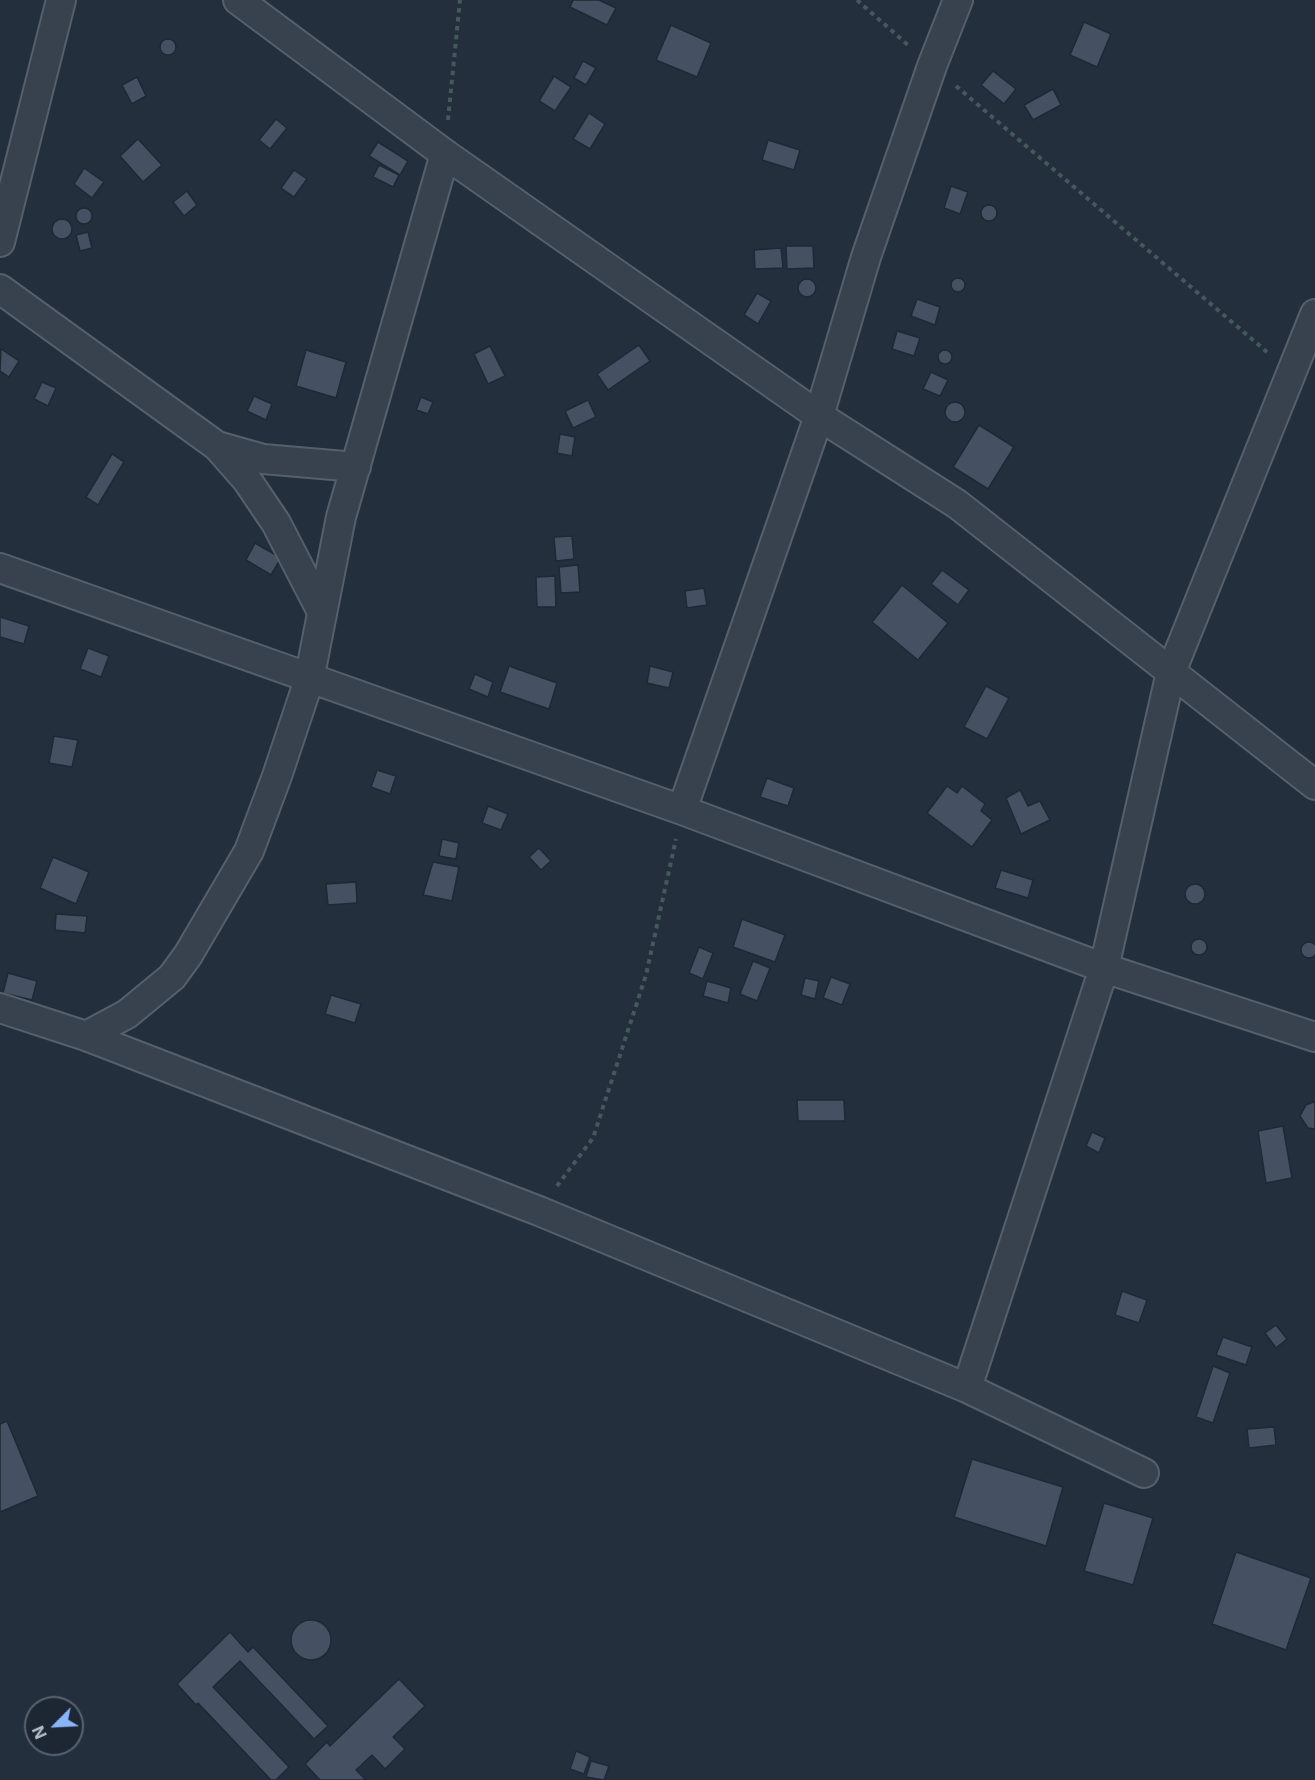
<!DOCTYPE html>
<html>
<head>
<meta charset="utf-8">
<style>
	body { margin:0 }
	#map { position:relative; width:1315px; height:1780px; overflow:hidden; background:#242f3e; font-family:Inter,sans-serif }
	canvas { display:block }
	.north { position:absolute; left:24px; top:1696px; width:60px; height:60px; box-sizing:border-box; background:#1d2633; border:2px solid #59626f; border-radius:50%; rotate:246deg; font-size:16px; font-weight:700; line-height:24px; text-align:center; color:#b4bcc9 }
	.north::after { content:''; display:block; margin:auto; width:21px; height:27px; background:#8ab4f8; clip-path:polygon(50% 0,100% 100%,50% 72%,0 100%) }
</style>
</head>
<body>
<div id="map">
<canvas width="1315" height="1780"></canvas>
<div class="north">N</div>
</div>
<script>
const context = document.querySelector('canvas').getContext('2d');
context.lineJoin = 'round';
function fillPath(path, color) {
  context.fillStyle = color;
  context.fill(path, 'evenodd');
}
function shape(rows) {
  const path = new Path2D();
  for (const r of rows) {
    if (r.length === 3) {
      path.moveTo(r[0] + r[2], r[1]);
      path.arc(r[0], r[1], r[2], 0, 2 * Math.PI);
      continue;
    }
    path.moveTo(r[0], r[1]);
    for (let i = 2; i < r.length; i += 2) path.lineTo(r[i], r[i + 1]);
  }
  return path;
}
function stroke(path, color, width, dash) {
  context.strokeStyle = color;
  context.lineWidth = width;
  context.lineCap = dash ? 'butt' : 'round';
  context.setLineDash(dash || []);
  context.stroke(path);
}
const building = shape([
	[573,0,599,0,616,8,607,25,570,7,573,0],
	[1084,22,1111,34,1097,67,1070,55,1084,22],
	[671,25,711,43,697,77,656,60,671,25],
	[168,47,8],
	[583,61,596,68,586,85,574,78,583,61],
	[993,71,1016,89,1004,104,981,85,993,71],
	[554,76,571,87,555,111,539,101,554,76],
	[137,77,146,96,132,104,122,85,137,77],
	[1053,89,1061,105,1033,120,1024,105,1053,89],
	[589,113,605,124,590,149,573,139,589,113],
	[276,119,287,128,270,149,259,140,276,119],
	[138,139,162,165,143,182,120,156,138,139],
	[768,140,800,150,794,170,762,160,768,140],
	[378,142,408,161,400,175,369,156,378,142],
	[379,165,399,175,393,187,373,177,379,165],
	[84,168,104,182,92,198,74,184,84,168],
	[294,170,307,179,294,197,281,188,294,170],
	[951,186,968,192,960,214,944,208,951,186],
	[187,191,197,205,184,216,173,202,187,191],
	[989,213,8],
	[84,216,8],
	[62,229,10],
	[88,232,92,248,80,251,76,235,88,232],
	[786,246,813,246,814,268,787,269,786,246],
	[781,248,783,268,755,269,754,250,781,248],
	[958,285,7],
	[807,288,9],
	[757,293,771,301,758,324,744,315,757,293],
	[917,299,940,307,935,325,911,316,917,299],
	[897,331,920,338,914,356,892,349,897,331],
	[639,345,650,361,608,390,597,374,639,345],
	[490,346,505,376,488,384,474,354,490,346],
	[1,349,19,361,9,377,0,371,1,349],
	[945,357,7],
	[306,350,346,362,336,398,296,386,306,350],
	[931,372,948,380,940,396,923,389,931,372],
	[42,382,56,388,48,406,34,399,42,382],
	[254,396,272,404,266,420,247,411,254,396],
	[421,397,433,402,428,414,416,410,421,397],
	[588,400,596,417,573,428,565,411,588,400],
	[955,412,10],
	[979,425,1014,447,988,489,953,467,979,425],
	[560,434,575,437,572,456,557,453,560,434],
	[112,454,124,462,98,505,86,497,112,454],
	[572,536,574,559,556,561,554,537,572,536],
	[255,543,281,558,271,575,246,560,255,543],
	[578,565,580,592,561,593,559,567,578,565],
	[942,570,969,590,958,605,931,584,942,570],
	[555,576,556,607,537,607,536,577,555,576],
	[902,585,948,623,918,660,872,622,902,585],
	[704,588,707,605,687,608,685,591,704,588],
	[0,617,29,626,24,644,0,637,0,617],
	[88,648,109,656,101,677,80,669,88,648],
	[509,666,557,683,549,709,500,692,509,666],
	[650,666,673,672,669,688,647,683,650,666],
	[475,674,493,682,488,697,469,689,475,674],
	[986,686,1009,698,987,739,964,727,986,686],
	[54,736,78,740,72,767,49,763,54,736],
	[377,770,396,776,390,794,371,787,377,770],
	[767,778,794,788,788,806,760,797,767,778],
	[947,786,957,793,962,786,985,804,981,811,992,820,972,847,927,813,947,786],
	[1020,790,1028,806,1040,801,1050,820,1021,834,1006,798,1020,790],
	[488,806,508,814,501,830,482,823,488,806],
	[442,839,459,843,456,859,439,856,442,839],
	[539,848,551,861,541,870,529,857,539,848],
	[53,857,89,872,76,904,40,888,53,857],
	[433,862,459,867,452,901,423,895,433,862],
	[1001,870,1033,880,1028,898,995,888,1001,870],
	[356,882,357,903,328,905,326,884,356,882],
	[1195,894,10],
	[56,914,87,916,85,933,55,930,56,914],
	[742,919,785,935,775,962,733,947,742,919],
	[1199,947,8],
	[1309,950,8],
	[699,947,713,953,703,979,689,973,699,947],
	[753,961,770,968,757,1001,740,994,753,961],
	[8,973,37,981,32,1000,3,993,8,973],
	[831,977,850,984,842,1005,823,998,831,977],
	[805,978,819,981,815,999,801,995,805,978],
	[707,981,731,988,728,1003,703,996,707,981],
	[331,995,361,1004,355,1023,325,1014,331,995],
	[797,1100,844,1100,845,1121,798,1121,797,1100],
	[1313,1102,1315,1103,1315,1129,1308,1128,1300,1116,1306,1105,1313,1102],
	[1283,1126,1292,1178,1266,1183,1258,1131,1283,1126],
	[1092,1132,1105,1138,1099,1153,1086,1146,1092,1132],
	[1122,1291,1147,1300,1139,1323,1115,1315,1122,1291],
	[1276,1325,1287,1339,1276,1348,1265,1333,1276,1325],
	[1223,1337,1252,1347,1246,1365,1216,1355,1223,1337],
	[1213,1366,1230,1373,1213,1423,1196,1417,1213,1366],
	[7,1421,38,1496,0,1512,0,1424,7,1421],
	[1274,1427,1276,1445,1249,1448,1247,1429,1274,1427],
	[972,1459,1063,1487,1046,1546,954,1517,972,1459],
	[1104,1503,1153,1518,1133,1585,1084,1571,1104,1503],
	[1236,1552,1311,1578,1286,1650,1212,1624,1236,1552],
	[311,1640,20],
	[230,1632,248,1652,253,1647,328,1726,314,1739,240,1661,213,1687,289,1767,276,1780,271,1780,198,1703,196,1705,177,1684,230,1632],
	[399,1679,425,1706,393,1737,405,1749,385,1769,372,1755,356,1770,366,1780,320,1780,305,1764,327,1742,330,1746,399,1679],
	[576,1751,590,1757,584,1774,570,1769,576,1751],
	[591,1761,609,1766,604,1780,586,1777,591,1761]
]);
fillPath(building, '#455162');
stroke(building, '#1f2835', 1.5);
const minor = shape([
	[238,0,445,154,819,416,957,504,1315,785],
	[0,242,61,0],
	[0,289,217,446,247,480,276,523,322,612],
	[217,446,263,459,356,467],
	[0,568,682,810,1104,968,1315,1037],
	[682,810,819,416,866,257,932,66,958,0],
	[0,1008,86,1036,539,1211,967,1388,1144,1473],
	[86,1036,127,1014,172,977,188,955,249,851,277,776,309,680,341,517,445,154],
	[967,1388,1104,968,1171,672,1315,314]
]);
stroke(minor, '#565f6c', 32);
stroke(shape([
	[857,0,909,46],
	[956,86,1267,352],
	[448,120,460,0],
	[557,1186,593,1138,646,975,676,839]
]), '#44595c', 4, [4.5, 4.5]);
stroke(minor, '#38414e', 28);
</script>
</body>
</html>
